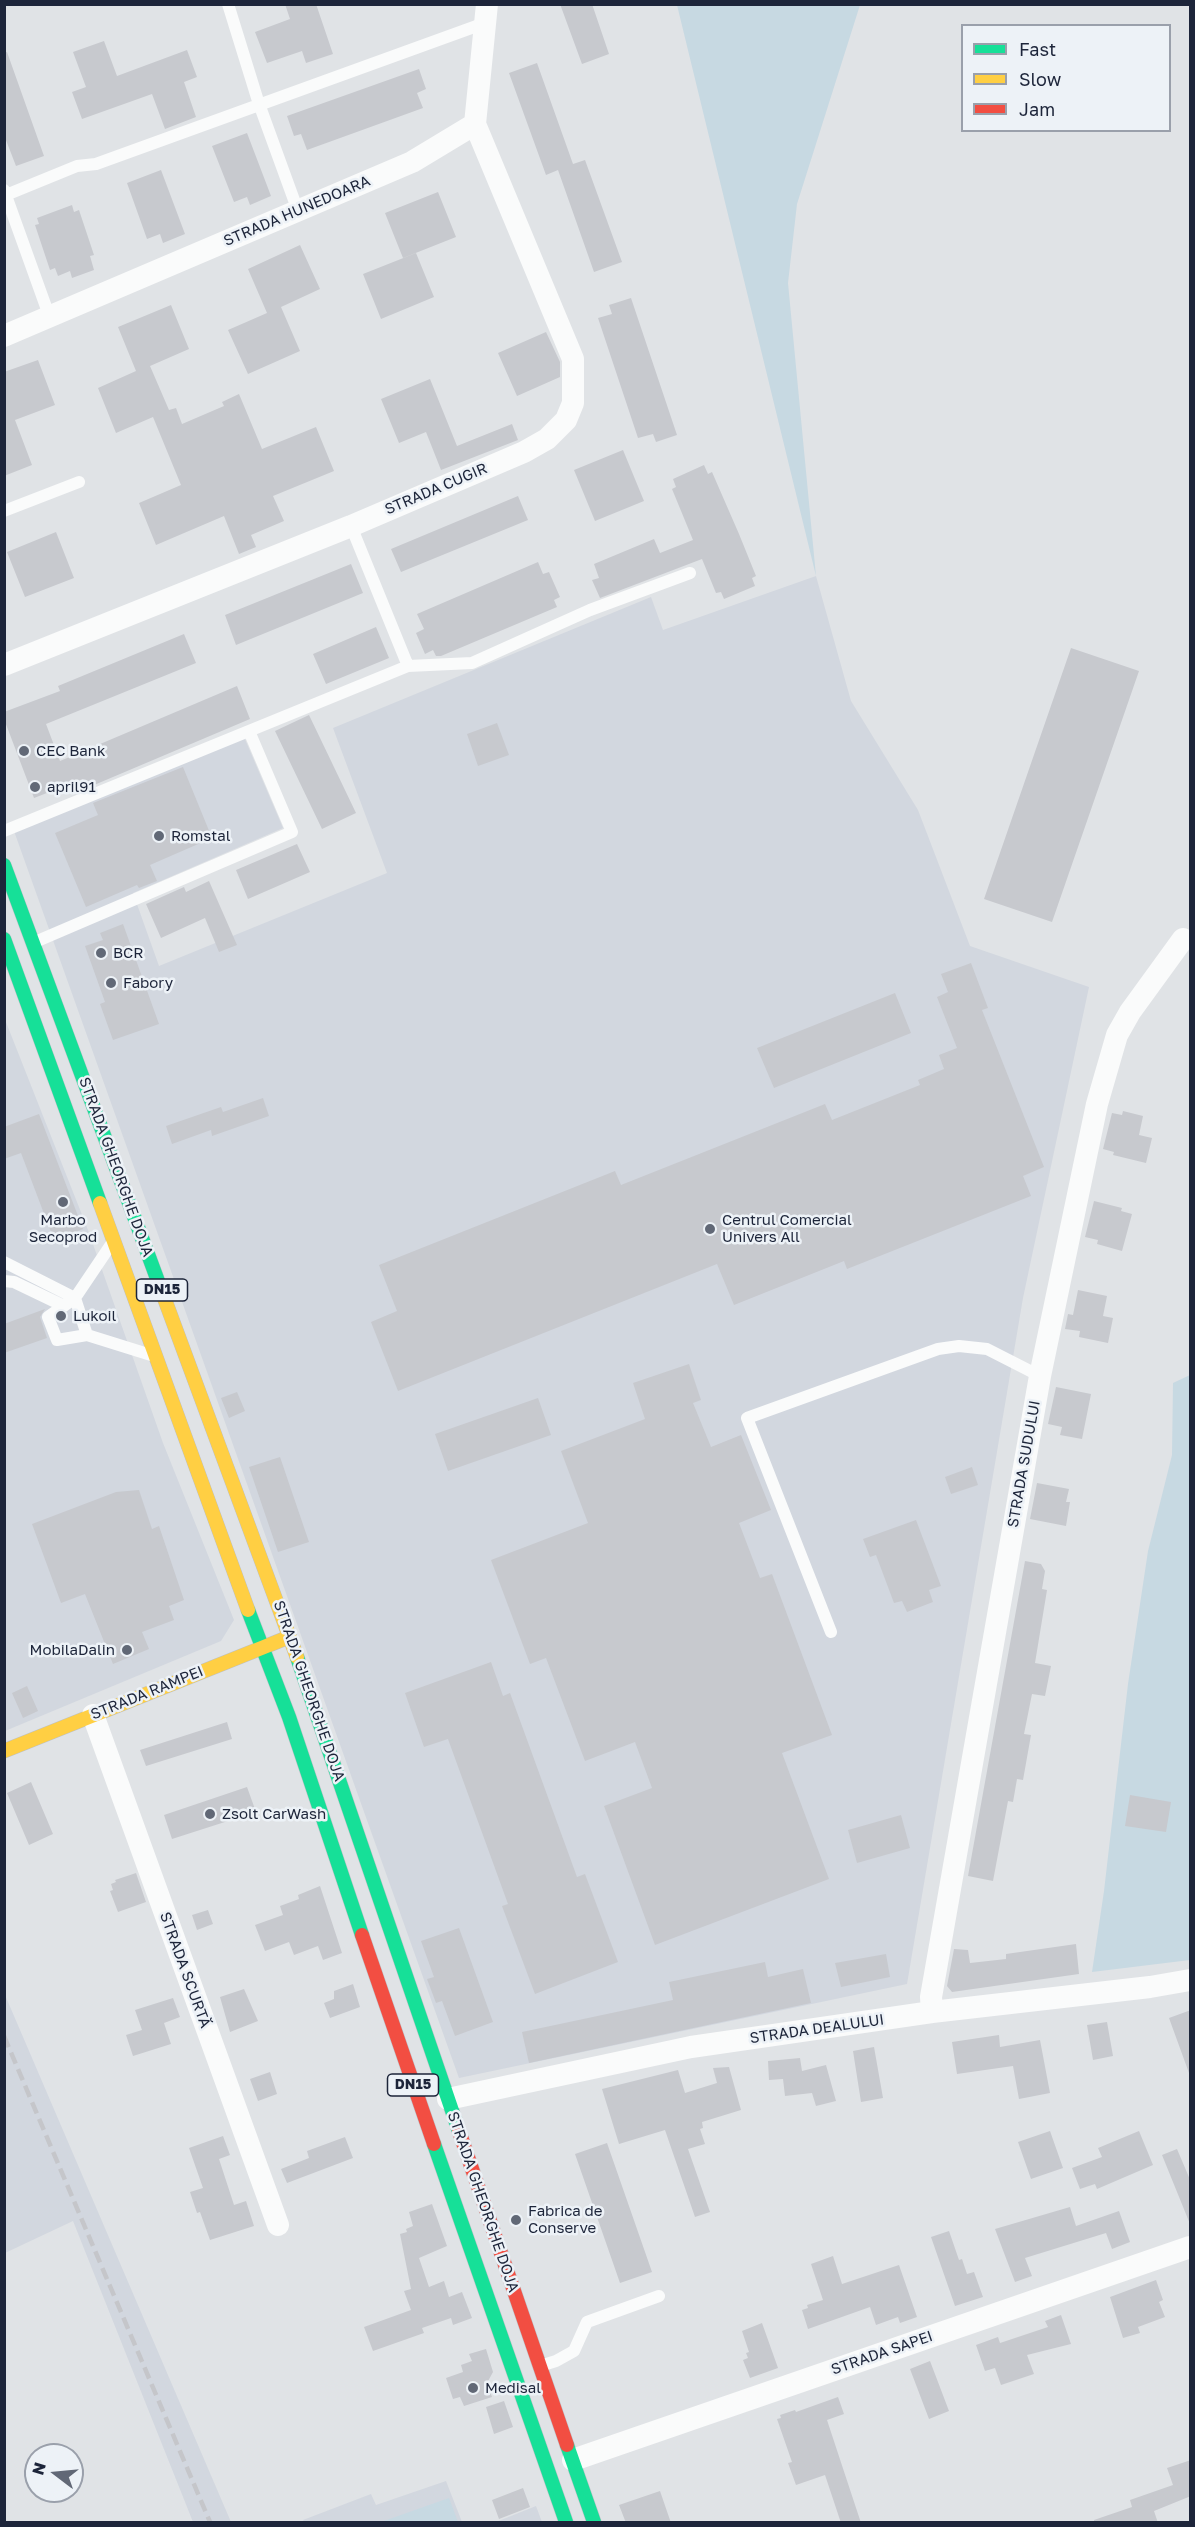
<!DOCTYPE html>
<html>
<head>
<meta charset="utf-8">
<style>
	body { margin:0 }
	#map { position:relative; width:1195px; height:2527px; overflow:hidden; background:#e0e3e6; font-family:"Golos Text",sans-serif }
	canvas { display:block }
	.frame { position:absolute; inset:0; border:6px solid #1d253a; pointer-events:none }
	.legend { position:absolute; left:961px; top:24px; width:210px; height:108px; box-sizing:border-box; background:#edf2f7; border:2px solid #9aa0ab; margin:0; padding:8px 10px; list-style:none; font-size:18px; color:#1d253a }
	.legend li { display:flex; align-items:center; gap:12px; height:30px }
	.legend b { width:30px; border:2px solid #9aa0ab }
	.north { position:absolute; left:24px; top:2443px; width:60px; height:60px; box-sizing:border-box; background:#edf2f7; border:2px solid #9aa0ab; border-radius:50%; rotate:286deg; font-size:16px; font-weight:700; line-height:24px; text-align:center; color:#1d253a }
	.north::after { content:''; display:block; margin:auto; width:21px; height:27px; background:#616876; clip-path:polygon(50% 0,100% 100%,50% 72%,0 100%) }
</style>
</head>
<body>
<div id="map">
<canvas width="1195" height="2527"></canvas>
<div class="frame"></div>
<ul class="legend">
<li><b style="height:8px;background:#16e098"></b>Fast</li>
<li><b style="height:8px;background:#ffcf43"></b>Slow</li>
<li><b style="height:8px;background:#f24e42"></b>Jam</li>
</ul>
<div class="north">N</div>
</div>
<script>
const context = document.querySelector('canvas').getContext('2d');
context.lineJoin = 'round';
function fillPath(path, color) {
  context.fillStyle = color;
  context.fill(path, 'evenodd');
}
function shape(rows) {
  const path = new Path2D();
  for (const r of rows) {
    path.moveTo(r[0], r[1]);
    for (let i = 2; i < r.length; i += 2) path.lineTo(r[i], r[i + 1]);
  }
  return path;
}
function stroke(path, color, width, dash) {
  context.strokeStyle = color;
  context.lineWidth = width;
  context.lineCap = dash ? 'butt' : 'round';
  context.setLineDash(dash || []);
  context.stroke(path);
}
function write(font, color, halo, rows, align = 'center') {
  context.font = font + ' "Golos Text",sans-serif';
  context.lineWidth = 5;
  context.setLineDash([]);
  context.textBaseline = 'middle';
  context.strokeStyle = halo;
  context.fillStyle = color;
  for (const [text, x, y, turn = 0] of rows) {
    context.save();
    context.translate(x, y);
    context.rotate((+turn || 0) * Math.PI / 180);
    context.textAlign = isNaN(turn) ? turn : align;
    if (halo) context.strokeText(text, 0, 0);
    context.fillText(text, 0, 0);
    context.restore();
  }
}
fillPath(shape([
	[816,576,851,701,918,810,970,946,1089,987,1023,1298,907,1984,459,2078,14,831,244,737,283,828,133,893,159,966,387,873,333,728,651,597,663,630],
	[4,1017,88,1230,163,1443,234,1620,221,1641,5,1731],
	[4,1995,5,1995,231,2522,193,2522,73,2221,5,2253],
	[446,2481,462,2522,304,2522,303,2520,371,2494,376,2505],
	[536,2506,542,2522,496,2522]
]), '#d2d7df');
fillPath(shape([
	[677,5,860,5,797,204,788,283,816,576],
	[1190,1375,1190,1960,1092,1972,1104,1891,1128,1684,1148,1551,1172,1455,1173,1383],
	[449,2498,458,2522,381,2522]
]), '#c7d9e2');
fillPath(shape([
	[285,4,316,4,333,54,306,63,302,51,267,63,255,32,290,19],
	[560,4,592,4,609,54,582,64],
	[104,41,117,76,187,50,197,77,184,82,196,117,165,129,152,94,82,119,72,92,86,87,73,52],
	[7,52,44,156,16,166,4,135,4,53],
	[537,63,573,164,585,160,622,262,594,272,558,170,546,175,509,73],
	[419,69,426,89,417,93,423,108,307,150,301,134,294,136,287,116],
	[247,133,271,196,250,205,247,197,234,202,212,146],
	[161,170,185,234,163,243,160,234,147,239,127,183],
	[438,192,456,237,403,258,385,213],
	[72,205,74,212,79,210,94,255,90,256,94,270,72,278,70,271,58,276,55,268,50,270,35,225,39,224,37,218],
	[300,245,320,289,281,307,300,351,248,374,228,330,267,313,248,269],
	[416,253,434,297,381,319,363,274],
	[631,298,677,435,656,442,653,434,638,438,598,318,612,314,609,305],
	[171,305,189,349,150,366,169,410,176,408,182,424,224,406,222,402,239,394,262,449,316,427,334,471,273,496,284,521,251,535,256,547,239,554,224,516,156,545,139,503,181,485,153,417,116,433,98,388,136,371,118,327],
	[546,332,560,362,560,377,517,396,498,353],
	[38,360,55,405,15,420,32,465,4,476,4,372],
	[430,379,457,446,512,424,518,440,441,470,426,432,399,443,381,399],
	[623,450,644,501,595,521,574,470],
	[704,465,708,474,712,472,739,534,756,576,752,578,755,586,724,599,721,592,716,593,702,559,600,598,592,580,599,578,594,564,654,539,660,553,693,540,672,489,676,487,673,479],
	[518,496,528,520,401,572,391,549],
	[56,532,74,578,25,597,7,552],
	[538,562,543,574,549,572,560,597,554,600,557,607,441,656,436,656,433,650,425,654,416,633,424,629,417,614],
	[351,564,363,593,236,645,225,615],
	[376,627,389,658,326,684,313,654],
	[184,634,196,663,46,724,60,761,237,686,250,719,87,788,83,779,34,798,4,719,4,712,60,691,58,686],
	[1071,648,1139,671,1052,922,984,899],
	[309,715,356,813,322,829,275,731],
	[497,723,509,755,478,766,467,734],
	[183,767,212,838,150,865,157,881,139,888,137,885,86,907,55,833,98,815,93,803],
	[297,844,310,872,248,899,236,870],
	[209,881,237,945,219,952,205,918,161,938,146,904,184,887,186,892],
	[123,924,159,1024,113,1040,100,1004,105,1002,85,946,103,940,100,933],
	[971,963,988,1008,982,1010,1044,1167,1023,1176,1031,1196,847,1269,844,1261,734,1305,717,1264,398,1391,371,1322,397,1311,379,1265,615,1171,621,1185,825,1104,832,1120,920,1085,918,1080,944,1069,939,1055,957,1048,937,997,948,992,941,974],
	[895,993,911,1033,774,1088,757,1048],
	[263,1098,269,1116,212,1136,211,1130,172,1144,166,1126,221,1107,223,1112],
	[1123,1111,1143,1116,1139,1135,1152,1138,1146,1163,1113,1155,1114,1152,1103,1149,1112,1113,1122,1115],
	[39,1114,83,1229,54,1240,21,1153,4,1159,4,1127],
	[1094,1201,1122,1208,1121,1211,1132,1214,1122,1251,1097,1244,1098,1240,1085,1237],
	[1078,1290,1107,1296,1103,1316,1113,1318,1108,1343,1079,1337,1080,1331,1065,1329,1068,1314,1073,1315],
	[45,1309,40,1317,47,1338,4,1353,4,1324],
	[689,1364,701,1400,693,1403,711,1447,741,1435,771,1510,739,1523,760,1578,772,1574,832,1735,782,1753,829,1879,655,1945,604,1806,652,1788,635,1742,585,1761,546,1658,530,1664,491,1560,588,1523,561,1451,645,1419,633,1383],
	[1056,1387,1091,1394,1082,1439,1060,1435,1062,1427,1048,1424],
	[237,1392,245,1411,229,1418,221,1398],
	[538,1398,551,1435,448,1471,435,1434],
	[280,1457,309,1542,278,1552,249,1467],
	[972,1467,978,1485,951,1494,945,1477],
	[1037,1483,1069,1489,1066,1502,1070,1502,1066,1526,1030,1519],
	[139,1490,152,1529,159,1526,184,1600,169,1606,174,1620,142,1632,149,1649,113,1664,85,1594,61,1603,32,1524,116,1492],
	[916,1520,941,1586,929,1590,933,1602,907,1612,902,1601,894,1603,876,1555,870,1557,863,1539],
	[1025,1561,1041,1564,1045,1571,1042,1589,1047,1590,1035,1663,1051,1666,1045,1696,1032,1694,1024,1734,1031,1735,1023,1780,1017,1779,1013,1802,1008,1801,993,1881,968,1876],
	[491,1662,503,1696,510,1693,577,1877,585,1874,618,1962,535,1994,502,1906,508,1904,448,1739,424,1747,405,1693],
	[27,1686,38,1711,23,1718,12,1693],
	[227,1722,232,1739,146,1766,140,1750],
	[31,1782,53,1834,29,1845,7,1793],
	[247,1787,256,1812,172,1839,164,1815],
	[1130,1795,1171,1802,1166,1832,1125,1826],
	[901,1815,910,1848,857,1863,848,1830],
	[136,1873,146,1902,118,1912,110,1891,113,1890,111,1884,116,1882,115,1880],
	[320,1886,342,1953,323,1960,318,1946,294,1955,289,1942,265,1951,255,1925,283,1915,280,1906,299,1899,298,1895],
	[208,1910,213,1924,197,1930,192,1915],
	[459,1928,493,2022,455,2036,442,2001,436,2003,427,1979,434,1977,421,1941],
	[1076,1944,1079,1974,952,1992,947,1986,954,1949,968,1950,970,1963,1006,1959,1006,1954],
	[886,1954,890,1977,841,1987,835,1963],
	[765,1962,768,1977,803,1969,811,2003,529,2063,522,2032,673,2000,669,1982],
	[353,1984,360,2007,330,2018,324,2003,334,1999,334,1991],
	[244,1989,258,2021,230,2032,220,1997],
	[173,1998,180,2017,164,2023,171,2044,133,2056,126,2035,142,2030,135,2010],
	[1191,2010,1191,2072,1189,2073,1169,2018],
	[1107,2022,1113,2056,1093,2060,1087,2025],
	[999,2035,1000,2047,1040,2040,1050,2093,1019,2099,1013,2066,957,2074,952,2042],
	[874,2047,883,2098,861,2102,853,2051],
	[800,2058,802,2071,826,2065,836,2101,816,2106,812,2093,785,2096,783,2079,769,2080,768,2061],
	[729,2067,741,2110,702,2122,703,2128,700,2129,705,2144,688,2149,710,2212,695,2217,665,2130,619,2144,602,2089,678,2070,685,2093,717,2083,713,2068],
	[270,2072,277,2094,258,2101,250,2079],
	[1050,2131,1063,2168,1031,2179,1018,2142],
	[1139,2131,1153,2165,1097,2189,1095,2184,1080,2189,1072,2168,1102,2157,1098,2148],
	[223,2136,230,2155,219,2159,234,2205,246,2201,254,2226,210,2240,200,2212,197,2213,190,2192,203,2188,189,2148],
	[345,2137,353,2158,287,2183,281,2169,309,2158,307,2151],
	[607,2143,652,2272,620,2283,575,2154],
	[1177,2149,1191,2182,1190,2224,1162,2155],
	[432,2204,447,2246,419,2258,429,2287,444,2281,449,2297,462,2292,472,2318,453,2325,451,2318,422,2328,424,2333,373,2351,364,2327,411,2310,404,2291,411,2289,400,2234,407,2232,406,2229,413,2226,409,2212],
	[1070,2207,1076,2226,1119,2211,1130,2242,1112,2249,1106,2233,1025,2258,1032,2276,1015,2282,995,2229],
	[949,2231,959,2260,962,2259,967,2274,974,2272,983,2297,955,2306,931,2237],
	[833,2256,842,2284,899,2265,917,2317,900,2323,898,2317,876,2325,870,2307,808,2329,802,2310,808,2308,807,2305,823,2300,811,2264],
	[1156,2280,1163,2300,1159,2302,1165,2317,1138,2327,1140,2333,1123,2338,1110,2297],
	[1061,2315,1071,2344,1027,2355,1034,2374,1001,2385,995,2368,985,2371,976,2345,998,2337,1000,2343,1048,2327,1045,2321],
	[762,2323,778,2368,750,2378,743,2360,748,2358,746,2353,749,2352,742,2331],
	[486,2349,493,2372,487,2383,492,2397,464,2406,460,2397,453,2399,446,2378,463,2372,461,2365,472,2361,469,2354],
	[930,2361,949,2411,929,2419,910,2369],
	[838,2397,844,2414,827,2420,861,2523,841,2523,825,2475,796,2485,788,2463,792,2462,777,2419,781,2418,780,2415,795,2410,796,2412],
	[504,2401,513,2427,494,2434,486,2407],
	[1191,2460,1191,2496,1154,2511,1158,2523,1094,2523,1094,2520,1132,2507,1130,2500,1173,2485,1167,2468],
	[523,2488,530,2507,499,2519,492,2500],
	[660,2491,671,2523,626,2523,619,2505]
]), '#c7c9ce');
const fast = shape([
	[4,865,162,1292],
	[4,939,100,1203],
	[248,1610,289,1717,362,1935],
	[297,1657,459,2131],
	[434,2144,566,2522],
	[567,2445,594,2522]
]);
const slow = shape([
	[100,1203,248,1610],
	[162,1292,297,1657],
	[4,1751,289,1637]
]);
const jam = shape([
	[362,1935,434,2144],
	[459,2131,567,2445]
]);
stroke(fast, '#bcc0c6', 15);
stroke(slow, '#bcc0c6', 15);
stroke(jam, '#bcc0c6', 15);
stroke(shape([
	[228,4,258,101,298,211],
	[4,190,50,318],
	[6,195,77,166,96,164,485,23],
	[4,511,79,482],
	[351,526,408,666],
	[4,831,408,666,472,663,590,610,690,573],
	[35,942,292,832,249,731],
	[110,1246,75,1298,87,1335,151,1355],
	[4,1262,75,1298,48,1317,57,1340,87,1335],
	[4,1281,14,1282,64,1306],
	[831,1632,747,1418,938,1349,959,1346,987,1349,1040,1376],
	[540,2366,556,2361,574,2351,587,2322,659,2296]
]), '#fafbfb', 12);
stroke(shape([
	[4,336,412,162,475,124],
	[4,665,351,526,524,452,547,439,566,420,573,403,573,359,475,124,487,4],
	[93,1715,278,2225],
	[932,2012,931,1997,1040,1376,1097,1104,1117,1035,1130,1012,1183,939],
	[448,2099,691,2047,932,2012,1150,1987,1190,1980],
	[573,2460,1190,2247]
]), '#fafbfb', 22);
stroke(fast, '#16e098', 14);
stroke(slow, '#ffcf43', 14);
stroke(jam, '#f24e42', 14);
stroke(shape([
	[4,2036,210,2522]
]), '#c5c6ca', 4.5, [12, 6]);
for (const [x, y, r, color] of [
	[24,751,6,"#616876"],
	[35,787,6,"#616876"],
	[159,836,6,"#616876"],
	[101,953,6,"#616876"],
	[111,983,6,"#616876"],
	[63,1202,6,"#616876"],
	[710,1229,6,"#616876"],
	[61,1316,6,"#616876"],
	[127,1650,6,"#616876"],
	[210,1814,6,"#616876"],
	[516,2220,6,"#616876"],
	[473,2388,6,"#616876"]
]) {
  const dot = new Path2D();
  dot.arc(x, y, r, 0, 2 * Math.PI);
  context.fillStyle = color;
  context.fill(dot);
  stroke(dot, '#edf2f7', 2);
}
for (const [x, y, w] of [
	[162,1290,51],
	[413,2085,51]
]) {
  const box = new Path2D();
  box.roundRect(x - w / 2, y - 11, w, 22, 4.5);
  context.fillStyle = '#edf2f7';
  context.fill(box);
  stroke(box, '#1d253a', 1.5);
}
write('bold 14px', '#1d253a', null, [
	["DN15",162,1290],
	["DN15",413,2085]
]);
write('15px', '#1d253a', '#edf2f7', [
	["STRADA HUNEDOARA",297,211,-23],
	["STRADA CUGIR",436,489,-23],
	["STRADA GHEORGHE DOJA",116,1167,70],
	["STRADA SUDULUI",1024,1464,-80],
	["STRADA GHEORGHE DOJA",309,1691,71],
	["STRADA RAMPEI",147,1693,-22],
	["STRADA SCURTĂ",185,1970,70],
	["STRADA DEALULUI",817,2029,-8],
	["STRADA GHEORGHE DOJA",483,2202,71],
	["STRADA SAPEI",882,2353,-19]
]);
write('15px', '#1d253a', '#edf2f7', [
	["CEC Bank",36,751],
	["april91",47,787],
	["Romstal",171,836],
	["BCR",113,953],
	["Fabory",123,983],
	["Marbo",63,1220,"center"],
	["Secoprod",63,1237,"center"],
	["Centrul Comercial",722,1220],
	["Univers All",722,1237],
	["Lukoil",73,1316],
	["MobilaDalin",115,1650,"right"],
	["Zsolt CarWash",222,1814],
	["Fabrica de",528,2211],
	["Conserve",528,2228],
	["Medisal",485,2388]
], 'left');
</script>
</body>
</html>
